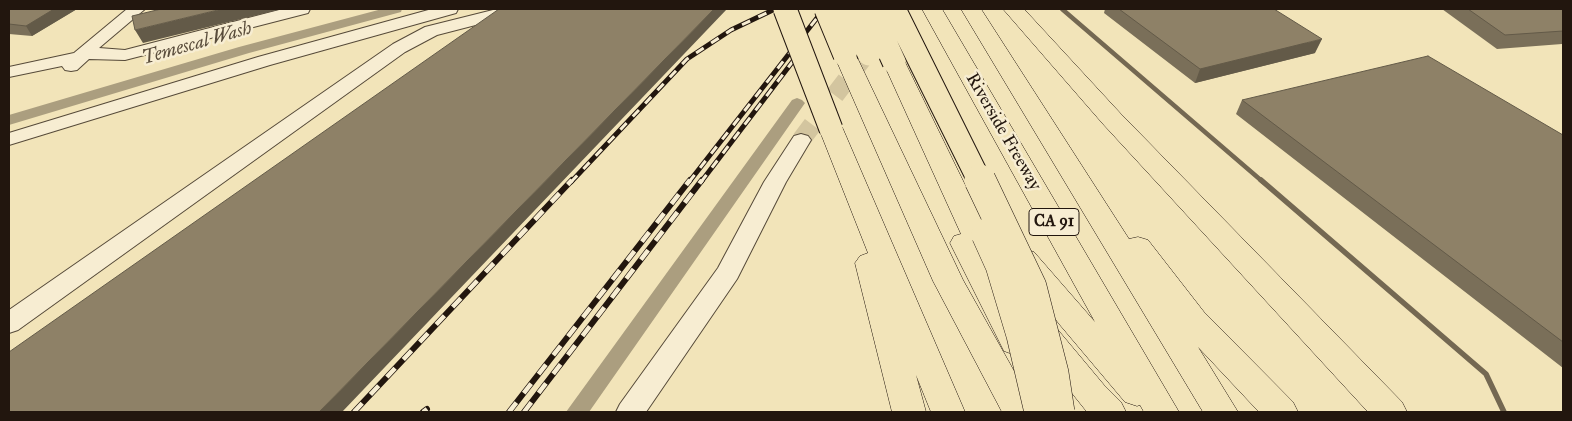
<!DOCTYPE html>
<html>
<head>
<meta charset="utf-8">
<style>
	body { margin:0 }
	#map { position:relative; width:1572px; height:421px; overflow:hidden; background:#f2e4b9; font-family:"IM FELL Great Primer",serif }
	canvas { display:block }
	.frame { position:absolute; inset:0; border:10px solid #22160e; pointer-events:none }
</style>
</head>
<body>
<div id="map">
<canvas width="1572" height="421"></canvas>
<div class="frame"></div>
</div>
<script>
const context = document.querySelector('canvas').getContext('2d');
context.lineJoin = 'round';
function shape(rows) {
  const path = new Path2D();
  for (const r of rows) {
    path.moveTo(r[0], r[1]);
    for (let i = 2; i < r.length; i += 2) path.lineTo(r[i], r[i + 1]);
  }
  return path;
}
function stroke(path, color, width, dash) {
  context.strokeStyle = color;
  context.lineWidth = width;
  context.lineCap = dash ? 'butt' : 'round';
  context.setLineDash(dash || []);
  context.stroke(path);
}
function fillPath(path, color) {
  context.fillStyle = color;
  context.fill(path, 'evenodd');
}
function write(font, color, halo, rows, align = 'center') {
  context.font = font + ' "IM FELL Great Primer",serif';
  context.lineWidth = 5;
  context.setLineDash([]);
  context.textBaseline = 'middle';
  context.strokeStyle = halo;
  context.fillStyle = color;
  for (const [text, x, y, turn = 0] of rows) {
    context.save();
    context.translate(x, y);
    context.rotate((+turn || 0) * Math.PI / 180);
    context.textAlign = isNaN(turn) ? turn : align;
    if (halo) context.strokeText(text, 0, 0);
    context.fillText(text, 0, 0);
    context.restore();
  }
}
stroke(shape([
	[1062,9,1263,182]
]), '#746852', 4.5);
stroke(shape([
	[1261,180,1486,374,1504,412]
]), '#746852', 5.5);
fillPath(shape([
	[382,9,402,9,401,12,249,53,9,125,9,115,239,47,382,9],
	[797,98,802,100,805,103,589,412,566,412,792,100,797,98]
]), '#ab9e7f');
stroke(shape([
	[801,140,879,37]
]), '#d3c59f', 19, [19, 9]);
const minor = shape([
	[127,9,145,9,99,48,125,50,283,9,310,9,308,13,125,60,89,59,77,70,71,71,65,70,62,66,9,77,9,67,74,53,127,9],
	[432,9,458,9,456,13,270,65,9,145,9,133,258,57,432,9],
	[497,9,524,9,522,13,437,35,405,52,18,330,9,333,9,310,393,44,425,27,497,9],
	[801,134,808,136,811,140,786,182,737,279,646,412,616,412,620,404,718,268,764,182,794,136,801,134]
]);
const highway = shape([
	[922,9,942,9,1179,412,1144,412,1140,405,1137,406,1125,402,1060,325,1014,266,1009,259,1014,252,1024,249,1034,252,1095,322,922,9],
	[961,9,981,9,1129,239,1138,237,1148,240,1204,312,1293,402,1298,412,1259,412,1198,347,1238,412,1203,412,961,9],
	[1003,9,1024,9,1121,114,1402,402,1407,412,1368,412,1103,124,1003,9],
	[845,48,853,50,856,55,963,280,1037,412,1002,412,933,281,834,55,837,50,845,48],
	[894,55,902,57,905,62,988,232,1007,261,1002,268,993,271,1026,333,1031,324,1042,321,1053,324,1104,385,1121,402,1126,412,1087,412,1031,342,1026,351,1015,355,1004,351,950,243,954,236,961,234,883,62,886,57,894,55],
	[831,122,840,124,843,129,965,412,931,412,916,375,926,412,892,412,855,263,860,256,868,253,819,129,822,124,831,122]
]);
stroke(minor, '#564a39', 2);
stroke(highway, '#22160e', 1);
fillPath(minor, '#f7edd2');
fillPath(highway, '#f2e4b9');
const railFar1 = shape([
	[571,182,687,59,731,30,775,9],
	[689,182,824,9],
	[701,182,803,48]
]);
const rail = shape([
	[354,412,572,180],
	[423,412,427,409],
	[509,412,690,180],
	[524,412,702,180]
]);
stroke(railFar1, '#22160e', 5);
stroke(rail, '#22160e', 6);
stroke(railFar1, '#f7edd2', 3, [9]);
stroke(rail, '#f7edd2', 4.5, [12]);
const highwayBridgeFar1 = shape([
	[785,9,831,129],
	[826,9,845,55],
	[848,9,869,54],
	[870,9,894,62],
	[894,9,980,182]
]);
const highwayBridge = shape([
	[980,180,1031,287,1053,373,1059,412],
	[987,234,1001,265,1022,335,1040,412]
]);
stroke(highwayBridgeFar1, '#22160e', 25, []);
stroke(highwayBridge, '#22160e', 32, []);
stroke(highwayBridgeFar1, '#f2e4b9', 23);
stroke(highwayBridge, '#f2e4b9', 31);
fillPath(shape([
	[9,9,77,9,32,36,9,34],
	[1105,9,1274,9,1315,53,1195,83,1104,13],
	[1442,9,1563,9,1563,45,1562,44,1497,49],
	[1242,100,1563,135,1563,368,1236,114]
]), '#7a6f59');
fillPath(shape([
	[54,9,77,9,32,36,26,26],
	[222,9,282,9,143,43,135,30],
	[714,9,727,9,342,412,319,412],
	[1322,39,1315,53,1195,83,1200,69]
]), '#635a48');
const building = shape([
	[9,9,54,9,26,26,9,24,9,9],
	[161,9,222,9,135,30,132,16,161,9],
	[499,9,714,9,319,412,9,412,9,352,499,9],
	[1119,9,1274,9,1322,39,1200,69,1119,9],
	[1468,9,1563,9,1563,31,1505,35,1468,9],
	[1428,56,1563,135,1563,342,1242,100,1428,56]
]);
fillPath(building, '#8e8167');
stroke(building, '#635a48', 1);
for (const [x, y, w] of [
	[1054,222,50]
]) {
  const box = new Path2D();
  box.roundRect(x - w / 2, y - 13.5, w, 27, 4);
  context.fillStyle = '#f7edd2';
  context.fill(box);
  stroke(box, '#22160e', 1);
}
write('bold 16px', '#22160e', null, [
	["CA 91",1054,222]
]);
write('18px', '#22160e', '#f7edd2', [
	["Riverside Freeway",1003,132,60]
]);
write('italic 19px', '#594c3b', '#f7edd2', [
	["Temescal Wash",197,44,-16]
]);
</script>
</body>
</html>
